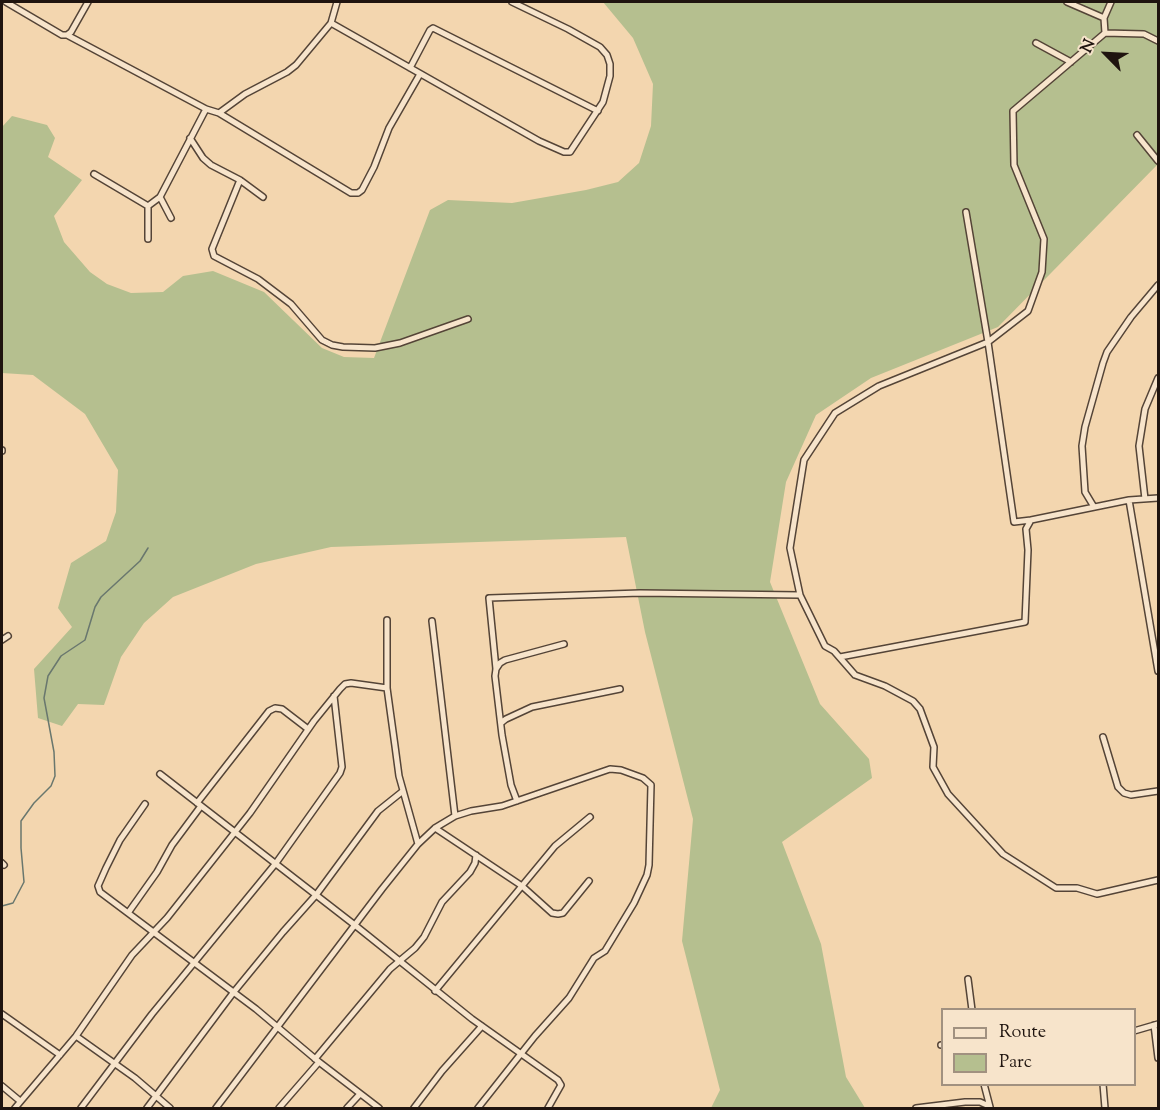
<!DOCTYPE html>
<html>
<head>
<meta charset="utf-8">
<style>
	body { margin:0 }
	#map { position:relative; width:1160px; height:1110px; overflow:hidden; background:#f3d6af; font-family:"Sorts Mill Goudy",serif }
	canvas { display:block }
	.frame { position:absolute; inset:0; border:3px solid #1f140f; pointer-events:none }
	.legend { position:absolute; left:941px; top:1008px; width:195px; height:78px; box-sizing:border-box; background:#f7e4cb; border:2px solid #a19180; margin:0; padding:8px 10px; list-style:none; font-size:18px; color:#1f140f }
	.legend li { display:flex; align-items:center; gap:12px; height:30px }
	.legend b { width:30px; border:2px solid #a19180 }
	.north { position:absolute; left:1076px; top:24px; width:60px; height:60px; -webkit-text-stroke:4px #f7e4cb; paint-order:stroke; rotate:294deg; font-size:16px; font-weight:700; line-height:24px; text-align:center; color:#1f140f }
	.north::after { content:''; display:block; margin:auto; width:21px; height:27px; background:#1f140f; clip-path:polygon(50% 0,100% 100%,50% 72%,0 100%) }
</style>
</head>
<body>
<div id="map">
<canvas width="1160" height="1110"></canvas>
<div class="frame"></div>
<ul class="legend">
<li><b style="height:8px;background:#f7e4cb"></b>Route</li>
<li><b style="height:16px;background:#b5bf8f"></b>Parc</li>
</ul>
<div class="north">N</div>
</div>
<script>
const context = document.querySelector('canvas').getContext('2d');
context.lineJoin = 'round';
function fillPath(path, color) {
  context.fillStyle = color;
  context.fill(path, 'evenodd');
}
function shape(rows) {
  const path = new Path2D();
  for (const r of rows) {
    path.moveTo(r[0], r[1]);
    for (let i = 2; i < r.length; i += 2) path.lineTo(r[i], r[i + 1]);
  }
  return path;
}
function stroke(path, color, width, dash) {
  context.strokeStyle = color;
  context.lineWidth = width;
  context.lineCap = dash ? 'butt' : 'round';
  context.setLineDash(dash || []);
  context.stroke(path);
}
fillPath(shape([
	[603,2,1158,2,1158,164,998,327,871,378,816,415,786,482,770,582,820,704,869,759,872,778,782,842,821,944,846,1077,865,1108,711,1108,720,1090,682,941,693,819,645,632,626,537,331,547,256,564,173,597,144,623,121,657,104,705,78,704,62,726,38,718,34,669,72,627,58,608,71,563,106,541,116,512,118,470,85,414,33,375,2,373,2,127,12,116,47,125,55,138,48,157,82,180,54,216,64,242,90,272,107,284,131,293,163,292,183,276,213,271,264,292,322,348,344,357,374,358,430,210,448,200,512,203,586,190,618,182,639,163,651,126,653,84,633,38]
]), '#b5bf8f');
stroke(shape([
	[2,906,13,903,24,882,21,848,21,821,34,803,51,786,55,776,54,752,44,698,48,676,61,656,85,640,95,607,101,597,140,561,148,548]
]), '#69776e', 1.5);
const minor = shape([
	[6,2,62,35,67,35,206,109,219,113,351,193,358,193,362,190,374,167,389,128,420,74],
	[1067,2,1104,18,1105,33],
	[1104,18,1111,2],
	[331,23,539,141,564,152,570,152,603,102,610,76,610,64,607,55,600,47,568,29,512,2],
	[67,35,71,32,88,2],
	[1036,43,1071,62],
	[410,68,430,30,433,28,598,111],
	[219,113,245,94,287,72,296,65,331,23,337,2],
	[1137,135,1158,161],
	[190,138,203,158,211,165,240,180,263,197],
	[94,174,148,206],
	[240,180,212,249,214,256,258,279,291,304,322,340,332,345,343,347,375,348,400,343,468,319],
	[160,197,171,218],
	[966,212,988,342,1014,522,1031,520],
	[148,239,148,206,160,197,206,109],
	[2,451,2,450],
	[1145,499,1139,446,1145,409,1158,378],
	[1129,500,1158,671],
	[1094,507,1085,492,1082,446,1085,427,1103,363,1107,352,1131,317,1158,285],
	[800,595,790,548,804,460,835,413,879,386,988,342,1028,311,1042,272,1044,239,1014,165,1013,111,1105,33,1144,34,1158,41],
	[387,620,387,688,395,746,399,776,418,844],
	[432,621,455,816],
	[2,640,8,636],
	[840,657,1025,622,1028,550,1026,529,1031,520,1129,500,1158,498],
	[496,669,500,663,505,660,564,644],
	[501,723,506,719,532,707,620,689],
	[1103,737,1118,787,1124,793,1131,795,1158,791],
	[160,774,356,926,472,1019,558,1080,561,1085,548,1108],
	[517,801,511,785,502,735,495,676,496,669,489,598,640,593,800,595,825,646,834,651,855,675,885,686,913,701,920,709,934,747,933,767,948,794,1003,854,1056,888,1077,888,1097,894,1158,880],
	[197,803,269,711,275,708,282,709,308,729],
	[145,804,120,840,106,868,98,886,100,892,256,1009,319,1062,379,1108],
	[435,828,522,886,552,913,558,914,563,913,589,881],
	[2,863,4,865],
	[128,913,157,872,172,845,201,806],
	[968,979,972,1010],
	[435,991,555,846,590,817],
	[2,1014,60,1055],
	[1154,1025,1158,1058],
	[1134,1031,1158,1024],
	[76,1036,135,1078,170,1108],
	[941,1045,942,1045],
	[315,1059,390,969,415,948,424,937,442,902,470,872,475,863,476,855],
	[984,1084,990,1107],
	[1103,1084,1105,1108],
	[2,1086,20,1101],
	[15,1108,76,1036,132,955,167,918,250,813,314,721,340,689,345,684,351,683,387,688],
	[81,1108,152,1014,276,863,340,773,342,767,334,696],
	[147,1108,233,993,283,932,316,895,378,811,403,791],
	[216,1108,382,889,418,844,435,828,455,816,471,811,502,806,610,769,621,770,643,778,651,785,649,865,647,875,634,903,605,951,594,958,569,998,535,1036,478,1108],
	[279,1108,319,1062],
	[347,1108,360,1094],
	[414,1108,442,1071,482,1026],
	[916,1108,965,1102,980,1102,989,1106]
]);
stroke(minor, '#544437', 8);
stroke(minor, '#f7e4cb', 5);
</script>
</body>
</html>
